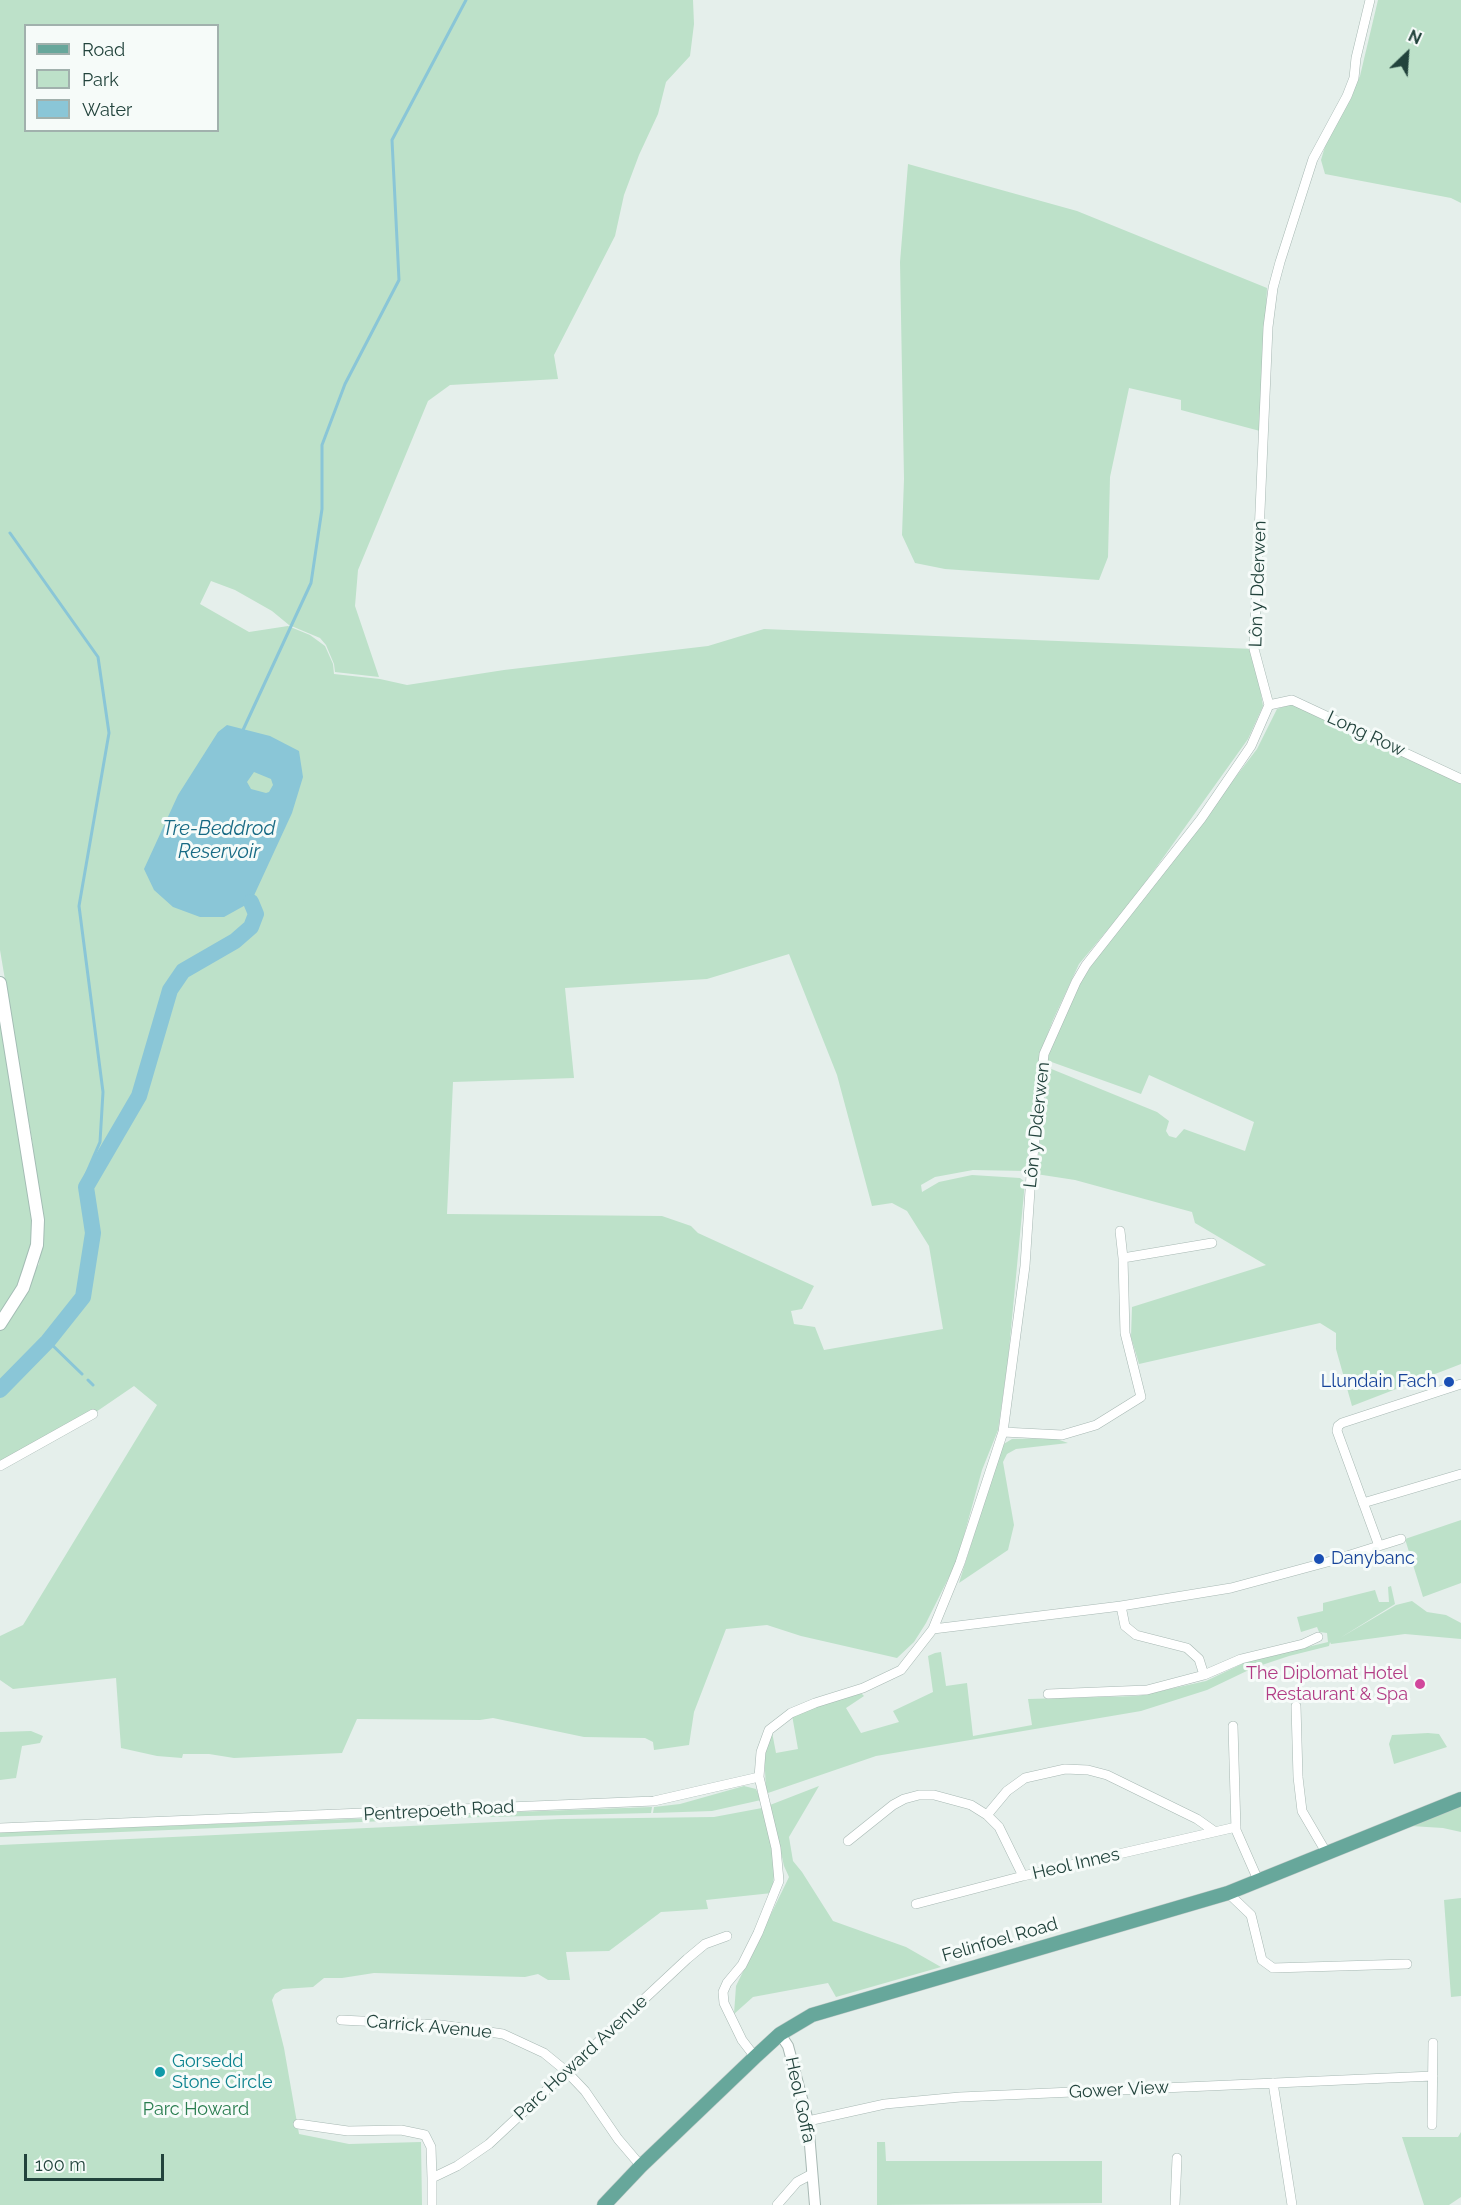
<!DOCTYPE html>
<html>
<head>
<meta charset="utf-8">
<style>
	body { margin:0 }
	#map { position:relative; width:1461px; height:2205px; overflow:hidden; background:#e5efeb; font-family:Raleway,sans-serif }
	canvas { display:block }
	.legend { position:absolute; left:24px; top:24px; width:195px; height:108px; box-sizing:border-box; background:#f6fbf9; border:2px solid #a1b1ad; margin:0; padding:8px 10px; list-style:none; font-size:18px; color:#22433c }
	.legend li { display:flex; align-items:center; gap:12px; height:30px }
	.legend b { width:30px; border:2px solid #a1b1ad }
	.north { position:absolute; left:1377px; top:24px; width:60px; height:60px; -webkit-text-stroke:4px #f6fbf9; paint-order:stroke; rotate:25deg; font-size:16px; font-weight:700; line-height:24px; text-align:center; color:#22433c }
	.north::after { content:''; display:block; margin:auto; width:21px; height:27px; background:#22433c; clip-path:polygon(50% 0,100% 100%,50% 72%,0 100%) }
	.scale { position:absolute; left:24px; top:2154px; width:140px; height:27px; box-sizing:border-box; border:3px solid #22433c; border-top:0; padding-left:8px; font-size:18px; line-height:21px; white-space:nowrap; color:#22433c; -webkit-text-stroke:4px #f6fbf9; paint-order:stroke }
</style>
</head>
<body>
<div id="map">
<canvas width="1461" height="2205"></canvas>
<ul class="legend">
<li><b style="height:8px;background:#67a79b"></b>Road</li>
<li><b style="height:16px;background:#bde1c9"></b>Park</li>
<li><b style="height:16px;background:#8ac6d7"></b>Water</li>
</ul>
<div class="north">N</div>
<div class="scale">100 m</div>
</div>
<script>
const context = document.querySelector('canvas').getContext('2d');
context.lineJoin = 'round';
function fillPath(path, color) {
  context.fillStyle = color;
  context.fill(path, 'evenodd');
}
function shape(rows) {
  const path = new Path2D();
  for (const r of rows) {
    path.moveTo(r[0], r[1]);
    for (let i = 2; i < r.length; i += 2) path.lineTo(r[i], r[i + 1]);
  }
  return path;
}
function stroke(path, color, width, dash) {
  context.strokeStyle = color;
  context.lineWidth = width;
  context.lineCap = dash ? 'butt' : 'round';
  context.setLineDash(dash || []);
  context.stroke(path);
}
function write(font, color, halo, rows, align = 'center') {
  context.font = font + ' Raleway,sans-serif';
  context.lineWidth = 6;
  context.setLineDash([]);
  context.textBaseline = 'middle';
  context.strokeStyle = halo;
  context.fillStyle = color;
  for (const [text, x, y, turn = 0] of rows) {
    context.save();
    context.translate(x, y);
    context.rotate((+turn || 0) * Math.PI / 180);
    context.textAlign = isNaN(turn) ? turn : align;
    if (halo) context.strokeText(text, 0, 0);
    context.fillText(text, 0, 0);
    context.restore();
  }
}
fillPath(shape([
	[0,0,693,0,694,24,690,56,666,82,658,114,639,155,624,195,615,236,554,355,558,379,450,385,428,401,358,570,355,606,379,677,335,672,334,664,326,645,320,638,289,625,272,611,235,590,211,581,200,604,249,632,288,626,310,635,325,646,333,664,334,674,380,679,407,685,504,670,708,646,764,629,1254,649,1263,706,1248,739,1135,897,1079,964,1053,1020,1040,1054,1026,1171,973,1170,935,1177,921,1185,922,1192,939,1182,972,1175,1020,1178,1025,1182,1008,1360,998,1430,982,1470,957,1561,926,1623,914,1642,897,1658,801,1636,767,1625,726,1629,694,1712,689,1745,654,1750,653,1742,645,1738,584,1737,493,1718,480,1720,357,1719,342,1753,234,1758,209,1754,183,1754,182,1758,157,1756,121,1748,116,1678,13,1689,0,1680,0,1636,23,1625,157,1405,134,1386,93,1414,0,1469,0,983,38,1220,25,1284,39,1264,44,1226,32,1140,0,950],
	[26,26,218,26,218,130,26,130],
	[789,954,837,1075,872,1206,892,1203,907,1211,929,1246,943,1329,824,1350,815,1327,794,1324,791,1311,802,1309,814,1286,698,1233,691,1226,662,1216,447,1214,453,1082,574,1078,565,988,707,979],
	[1378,0,1461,0,1461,203,1451,198,1325,174,1321,160,1329,133,1360,76],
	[908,164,1077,211,1267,288,1260,431,1181,410,1181,400,1129,388,1110,477,1108,557,1099,580,945,569,915,563,902,535,904,479,900,262],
	[1292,704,1461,779,1461,1364,1352,1406,1336,1349,1336,1333,1320,1323,1139,1364,1131,1337,1132,1307,1266,1265,1195,1223,1192,1212,1075,1180,1036,1174,1049,1068,1157,1112,1169,1121,1166,1131,1169,1136,1176,1138,1184,1129,1245,1151,1254,1122,1149,1075,1141,1094,1046,1060,1077,988,1091,966,1257,749,1277,709],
	[1054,1438,1068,1443,1016,1449,1007,1454,1003,1462,1014,1525,1008,1550,959,1583,1002,1445,1012,1439],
	[1461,1520,1461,1583,1423,1597,1405,1539],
	[1391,1586,1395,1604,1340,1638,1396,1605,1412,1601,1427,1612,1446,1615,1461,1623,1461,1639,1405,1634,1331,1644,1330,1642,1329,1646,1289,1656,1253,1668,1207,1690,1141,1711,876,1756,768,1793,766,1789,764,1752,772,1732,776,1753,798,1749,792,1715,860,1692,864,1696,846,1708,861,1733,899,1722,893,1711,933,1692,928,1656,935,1653,941,1652,946,1686,967,1683,973,1736,1032,1725,1028,1699,1138,1696,1206,1681,1246,1662,1328,1642,1327,1633,1319,1632,1317,1627,1301,1632,1297,1617,1323,1611,1323,1603,1375,1590,1379,1602,1389,1602,1388,1587],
	[31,1731,43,1736,40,1743,22,1746,16,1778,0,1780,0,1732],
	[1428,1733,1439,1734,1447,1747,1394,1764,1389,1744,1392,1735],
	[744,1786,756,1789,761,1800,712,1811,653,1813,654,1807,680,1804],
	[819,1786,789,1837,793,1861,802,1872,833,1921,906,1947,941,1967,836,1997,828,1983,753,1997,734,2014,736,1986,789,1877,784,1866,770,1805],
	[1461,1805,1461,1832,1443,1828,1411,1826],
	[652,1807,651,1813,487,1817,487,1813],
	[762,1808,776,1856,772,1893,706,1900,708,1909,661,1912,609,1951,566,1952,570,1980,548,1980,538,1974,525,1977,374,1973,342,1978,324,1978,313,1987,283,1989,275,1994,272,2000,284,2048,299,2134,349,2144,421,2142,422,2205,0,2205,0,1845,561,1819,714,1817],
	[483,1814,482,1817,0,1837,0,1832],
	[1461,1898,1461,1996,1451,1997,1444,1900],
	[1461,2132,1461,2197,1449,2205,1424,2205,1402,2137,1458,2137],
	[877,2142,885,2142,886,2161,1102,2161,1102,2203,877,2205]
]), '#bde1c9');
fillPath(shape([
	[227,725,270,736,299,751,303,777,292,813,251,902,224,917,200,917,173,907,154,890,144,869,178,795,218,732],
	[254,772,271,779,273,785,269,792,266,793,251,789,247,782]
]), '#8ac6d7');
stroke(shape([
	[10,533,98,657,109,733,79,906,103,1092,100,1142,84,1179],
	[243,730,311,583,322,509,322,445,345,384,399,280,392,140,466,0],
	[86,1186,86,1187],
	[48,1341,82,1374],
	[88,1380,93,1385]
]), '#8ac6d7', 3);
stroke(shape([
	[0,1390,48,1341,83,1297,93,1233,86,1187,139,1096,170,990,183,971,235,941,251,927,256,914,251,902]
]), '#8ac6d7', 16);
const minor = shape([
	[1269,705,1292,700,1461,779],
	[1123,1258,1212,1243],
	[1003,1432,1062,1435,1096,1425,1141,1397,1125,1333,1123,1258,1120,1231],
	[0,1466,93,1414],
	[1363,1503,1461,1474],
	[1379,1546,1337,1431,1338,1426,1342,1423,1461,1384],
	[1121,1606,1125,1626,1136,1635,1187,1648,1199,1659,1204,1675],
	[933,1629,1121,1606,1231,1588,1331,1561,1401,1539],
	[1048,1694,1147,1690,1204,1675,1241,1659,1303,1644,1318,1637],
	[1296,1706,1298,1777,1302,1811,1326,1852],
	[1233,1726,1236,1830,1258,1880],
	[987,1815,1007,1791,1025,1778,1065,1769,1088,1770,1107,1775,1197,1819,1214,1831],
	[0,1828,654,1801,759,1777],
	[848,1841,893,1805,904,1799,919,1795,934,1795,971,1805,987,1815,999,1827,1023,1876],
	[1228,1893,1251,1915,1262,1960,1273,1968,1407,1964],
	[916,1904,1023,1876,1236,1827],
	[341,2020,441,2025,503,2034,544,2053,566,2071,585,2091,618,2139,641,2166],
	[755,2057,742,2040,724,2003,723,1992,727,1983,742,1965,758,1933,779,1881,776,1848,759,1777,761,1752,769,1730,791,1713,815,1703,863,1688,901,1670,933,1629,960,1563,1003,1432,1025,1266,1031,1175,1044,1054,1076,982,1086,965,1201,819,1251,746,1269,705,1254,649,1268,327,1273,288,1280,262,1313,159,1347,96,1354,78,1356,58,1370,0],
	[1273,2083,1292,2205],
	[808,2121,885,2104,960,2097,1433,2076],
	[298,2124,348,2131,401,2130,425,2135,431,2147,432,2178],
	[1432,2125,1433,2043],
	[432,2205,432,2178,457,2166,489,2144,687,1959,705,1944,727,1936],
	[777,2205,797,2182,812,2174],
	[1175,2205,1177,2158]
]);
const tertiary = shape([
	[780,2034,788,2046,808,2121,815,2205]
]);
const secondary = shape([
	[0,983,38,1220,37,1245,29,1270,23,1288,0,1324]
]);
const primary = shape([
	[604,2205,641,2166,755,2057,780,2034,812,2015,1228,1893,1461,1799]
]);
stroke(minor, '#a7b8b3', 10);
stroke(tertiary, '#a7b8b3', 12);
stroke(secondary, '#a3bcb4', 14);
stroke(primary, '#c1cac8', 15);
stroke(minor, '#fff', 9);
stroke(tertiary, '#fff', 10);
stroke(secondary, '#fff', 12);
stroke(primary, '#67a79b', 14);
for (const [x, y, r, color] of [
	[1449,1382,6,"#1a4fb4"],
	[1319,1559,6,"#1a4fb4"],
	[1420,1684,6,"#d1479c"],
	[160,2072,6,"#0f9aa8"]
]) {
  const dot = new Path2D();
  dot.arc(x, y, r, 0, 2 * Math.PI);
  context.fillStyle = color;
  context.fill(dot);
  stroke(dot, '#f6fbf9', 2);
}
write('18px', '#22433c', '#f6fbf9', [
	["Lôn y Dderwen",1258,584,-88],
	["Long Row",1366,734,25],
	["Lôn y Dderwen",1037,1125,-84],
	["Pentrepoeth Road",439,1811,-3],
	["Heol Innes",1076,1864,-13],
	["Felinfoel Road",1000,1940,-16],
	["Carrick Avenue",429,2027,5],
	["Parc Howard Avenue",581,2058,-43],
	["Gower View",1119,2090,-3],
	["Heol Goffa",800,2100,78]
]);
write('18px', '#164399', '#f6fbf9', [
	["Llundain Fach",1437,1382],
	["Danybanc",1331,1559,"left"]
], 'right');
write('18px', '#b23c85', '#f6fbf9', [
	["The Diplomat Hotel",1408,1674],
	["Restaurant & Spa",1408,1695]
], 'right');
write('18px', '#0d838f', '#f6fbf9', [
	["Gorsedd",172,2062],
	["Stone Circle",172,2083]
], 'left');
write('18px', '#297d4f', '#f6fbf9', [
	["Parc Howard",196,2110]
]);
write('italic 20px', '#176a84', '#f6fbf9', [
	["Tre-Beddrod",219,829],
	["Reservoir",219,852]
]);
</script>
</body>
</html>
